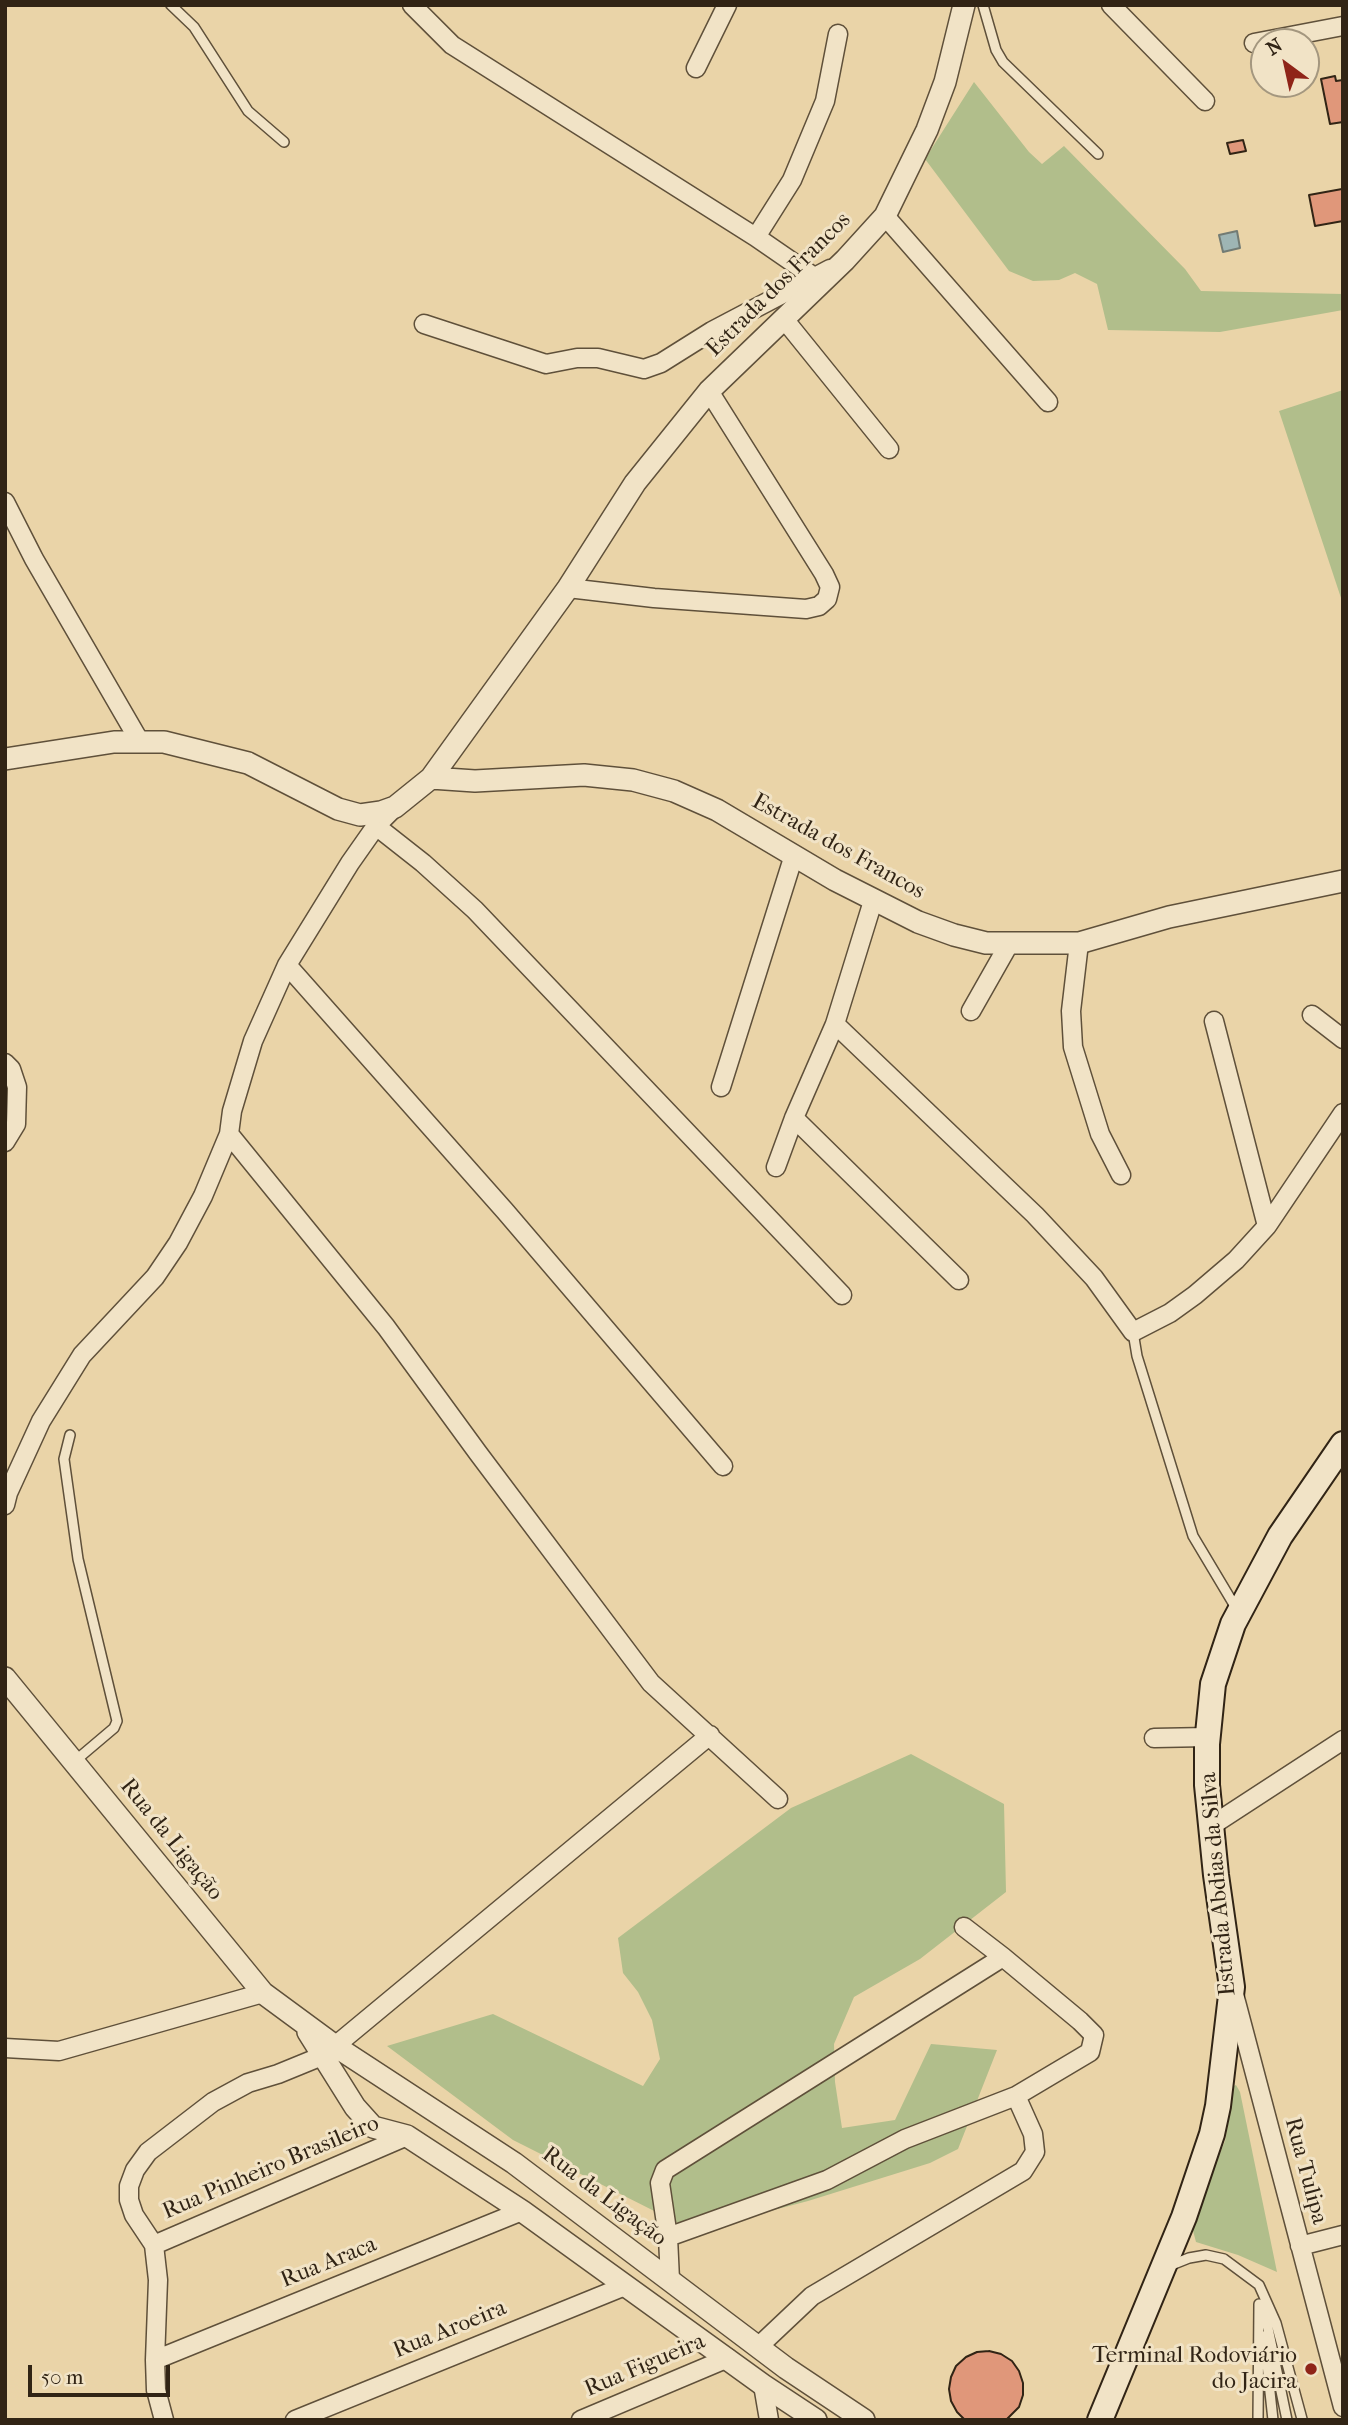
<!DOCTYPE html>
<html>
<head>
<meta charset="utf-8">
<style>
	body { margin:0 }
	#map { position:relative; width:1348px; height:2425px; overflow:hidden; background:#ead4a8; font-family:"IM FELL French Canon",serif }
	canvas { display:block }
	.frame { position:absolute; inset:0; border:7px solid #312415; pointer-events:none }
	.north { position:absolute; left:1250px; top:28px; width:70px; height:70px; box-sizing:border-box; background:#f1e3c6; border:2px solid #a4977f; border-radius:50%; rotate:327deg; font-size:19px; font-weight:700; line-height:28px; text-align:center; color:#312415 }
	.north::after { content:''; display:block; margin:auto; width:24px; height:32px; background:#8f2418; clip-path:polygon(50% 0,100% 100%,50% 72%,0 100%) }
	.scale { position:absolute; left:28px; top:2365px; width:142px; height:32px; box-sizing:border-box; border:4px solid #312415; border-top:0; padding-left:9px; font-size:21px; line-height:24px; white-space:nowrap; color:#312415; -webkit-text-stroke:5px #f1e3c6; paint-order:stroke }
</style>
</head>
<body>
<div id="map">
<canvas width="1348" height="2425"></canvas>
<div class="frame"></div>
<div class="north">N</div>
<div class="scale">50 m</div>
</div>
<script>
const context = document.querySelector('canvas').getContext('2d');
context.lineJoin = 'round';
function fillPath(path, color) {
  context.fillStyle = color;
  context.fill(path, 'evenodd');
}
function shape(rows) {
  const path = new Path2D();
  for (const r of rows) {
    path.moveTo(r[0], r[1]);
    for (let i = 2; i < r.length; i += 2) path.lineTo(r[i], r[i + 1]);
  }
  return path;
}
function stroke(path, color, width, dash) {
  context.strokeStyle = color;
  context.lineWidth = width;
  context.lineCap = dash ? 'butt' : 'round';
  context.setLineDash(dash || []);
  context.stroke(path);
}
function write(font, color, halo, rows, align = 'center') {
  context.font = font + ' "IM FELL French Canon",serif';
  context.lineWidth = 6;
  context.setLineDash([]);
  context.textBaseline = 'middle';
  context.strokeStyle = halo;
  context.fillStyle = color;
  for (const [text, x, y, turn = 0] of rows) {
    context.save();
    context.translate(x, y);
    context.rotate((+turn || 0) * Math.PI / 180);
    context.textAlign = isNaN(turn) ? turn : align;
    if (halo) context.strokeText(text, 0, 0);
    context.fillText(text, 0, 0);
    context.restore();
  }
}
fillPath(shape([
	[974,82,1029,152,1042,164,1064,146,1185,269,1201,291,1343,294,1343,310,1220,332,1108,330,1097,284,1075,273,1059,280,1033,281,1009,271,925,159],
	[1343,390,1343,604,1279,411],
	[911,1754,1004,1804,1006,1892,920,1959,854,1997,834,2044,835,2082,842,2128,895,2120,931,2044,997,2050,958,2149,930,2163,808,2201,694,2231,513,2140,387,2046,493,2014,643,2086,660,2059,652,2020,638,1992,623,1973,618,1938,791,1808],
	[1236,2085,1240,2092,1277,2272,1238,2255,1196,2242,1191,2223,1225,2141,1230,2113,1230,2088]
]), '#b1be8b');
const water = shape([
	[1237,231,1240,248,1223,252,1219,235,1237,231]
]);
fillPath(water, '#9eb5b4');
stroke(water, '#727b74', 2);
const building = shape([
	[1335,76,1336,81,1343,80,1343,122,1330,124,1321,79,1335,76],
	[1243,140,1246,151,1230,154,1227,143,1243,140],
	[1342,189,1343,221,1315,226,1309,195,1342,189],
	[989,2351,1001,2354,1012,2361,1019,2371,1023,2383,1023,2395,1019,2407,1006,2420,965,2420,957,2412,951,2401,949,2389,951,2377,956,2366,966,2357,977,2352,989,2351]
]);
fillPath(building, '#e0977a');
stroke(building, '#312415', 2);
const service = shape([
	[171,5,194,27,248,111,284,142],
	[983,5,996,50,1003,62,1098,154],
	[1133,1332,1137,1356,1193,1536,1236,1608],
	[70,1435,64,1459,78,1559,117,1721,114,1728,75,1761],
	[1169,2266,1189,2258,1206,2255,1224,2259,1259,2285,1276,2323,1302,2419],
	[1263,2304,1287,2420],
	[1264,2336,1273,2420],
	[1258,2420,1259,2304]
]);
const minor = shape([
	[412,5,452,45,762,241],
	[1111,5,1205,101],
	[1254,43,1343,26],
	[696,68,727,5],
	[885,216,1048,402],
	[814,277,756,237,792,180,825,101,838,34],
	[784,319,889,449],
	[424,324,546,364,577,358,598,358,644,369,661,363,712,331,830,269],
	[5,502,34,559,140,742],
	[568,588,654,598,806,609,819,606,827,599,830,587,824,574,709,391],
	[376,826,423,863,475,910,842,1295],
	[1079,943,1071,1011,1073,1047,1100,1134,1121,1175],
	[287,965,505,1211,723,1466],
	[971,1011,1009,944],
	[1312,1015,1343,1039],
	[1214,1021,1267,1226],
	[835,1024,1035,1215,1094,1278,1133,1332,1170,1313,1195,1295,1236,1260,1267,1226,1343,1113],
	[5,1063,11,1069,17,1087,16,1124,5,1142],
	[721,1087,794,855],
	[794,1118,959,1280],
	[229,1134,386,1327,478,1453,651,1683,778,1799],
	[776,1167,794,1118,835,1024,873,901],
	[5,1505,8,1493,41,1421,82,1355,155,1277,178,1243,203,1196,229,1134,232,1111,253,1041,287,965,350,863,376,826,395,807],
	[1154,1738,1208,1737],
	[1211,1826,1343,1740],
	[1003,1957,1080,2021,1094,2035,1090,2052,1016,2096],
	[1235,1998,1343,2407],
	[5,2048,59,2051,263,1993],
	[668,2237,660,2183,665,2170,1003,1957,964,1927],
	[154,2245,407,2136],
	[1300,2246,1343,2235],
	[670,2280,668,2237,827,2180,905,2139,1016,2096,1033,2134,1035,2152,1023,2171,812,2296,758,2347],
	[155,2360,522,2211],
	[763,2385,769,2420],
	[164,2420,156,2390,155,2360,158,2280,154,2245,134,2215,129,2200,129,2186,135,2170,148,2152,213,2102,248,2083,278,2074,322,2056,335,2046,710,1735],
	[295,2420,625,2286],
	[581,2420,728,2358]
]);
const tertiary = shape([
	[5,759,114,742,164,742,248,763,338,809,360,815,381,812,395,807,431,778,475,781,584,775,633,780,674,791,717,810,835,880,918,922,954,935,986,943,1079,943,1169,917,1343,881],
	[431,778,568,588,635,483,709,391,845,260,885,216,927,130,945,82,964,5],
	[5,1678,263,1993,335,2046,514,2163,786,2368,864,2420],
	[308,2032,355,2107,373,2127,407,2136,522,2211,763,2385,816,2420]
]);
const secondary = shape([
	[1100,2420,1184,2217,1212,2134,1218,2106,1232,1987,1216,1875,1207,1785,1207,1744,1213,1684,1233,1624,1280,1536,1343,1444]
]);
stroke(service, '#5f503a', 12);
stroke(minor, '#5f503a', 21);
stroke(tertiary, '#5f503a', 24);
stroke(secondary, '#312415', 28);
stroke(service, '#f1e3c6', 9);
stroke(minor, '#f1e3c6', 18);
stroke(tertiary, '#f1e3c6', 21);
stroke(secondary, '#f1e3c6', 24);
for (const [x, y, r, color] of [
	[1311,2369,7,"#8f2418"]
]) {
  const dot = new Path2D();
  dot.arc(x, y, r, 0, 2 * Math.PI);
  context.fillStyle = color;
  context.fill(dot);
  stroke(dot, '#f1e3c6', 2.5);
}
write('23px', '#312415', '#f1e3c6', [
	["Estrada dos Francos",779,285,-45],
	["Estrada dos Francos",838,847,29],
	["Rua da Ligação",171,1840,51],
	["Estrada Abdias da Silva",1219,1884,-95],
	["Rua Pinheiro Brasileiro",271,2168,-23],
	["Rua Tulipa",1305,2171,75],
	["Rua da Ligação",604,2197,37],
	["Rua Araca",329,2263,-22],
	["Rua Aroeira",450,2330,-22],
	["Rua Figueira",645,2366,-23]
]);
write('23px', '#312415', '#f1e3c6', [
	["Terminal Rodoviário",1297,2356],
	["do Jacira",1297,2382]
], 'right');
</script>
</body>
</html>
